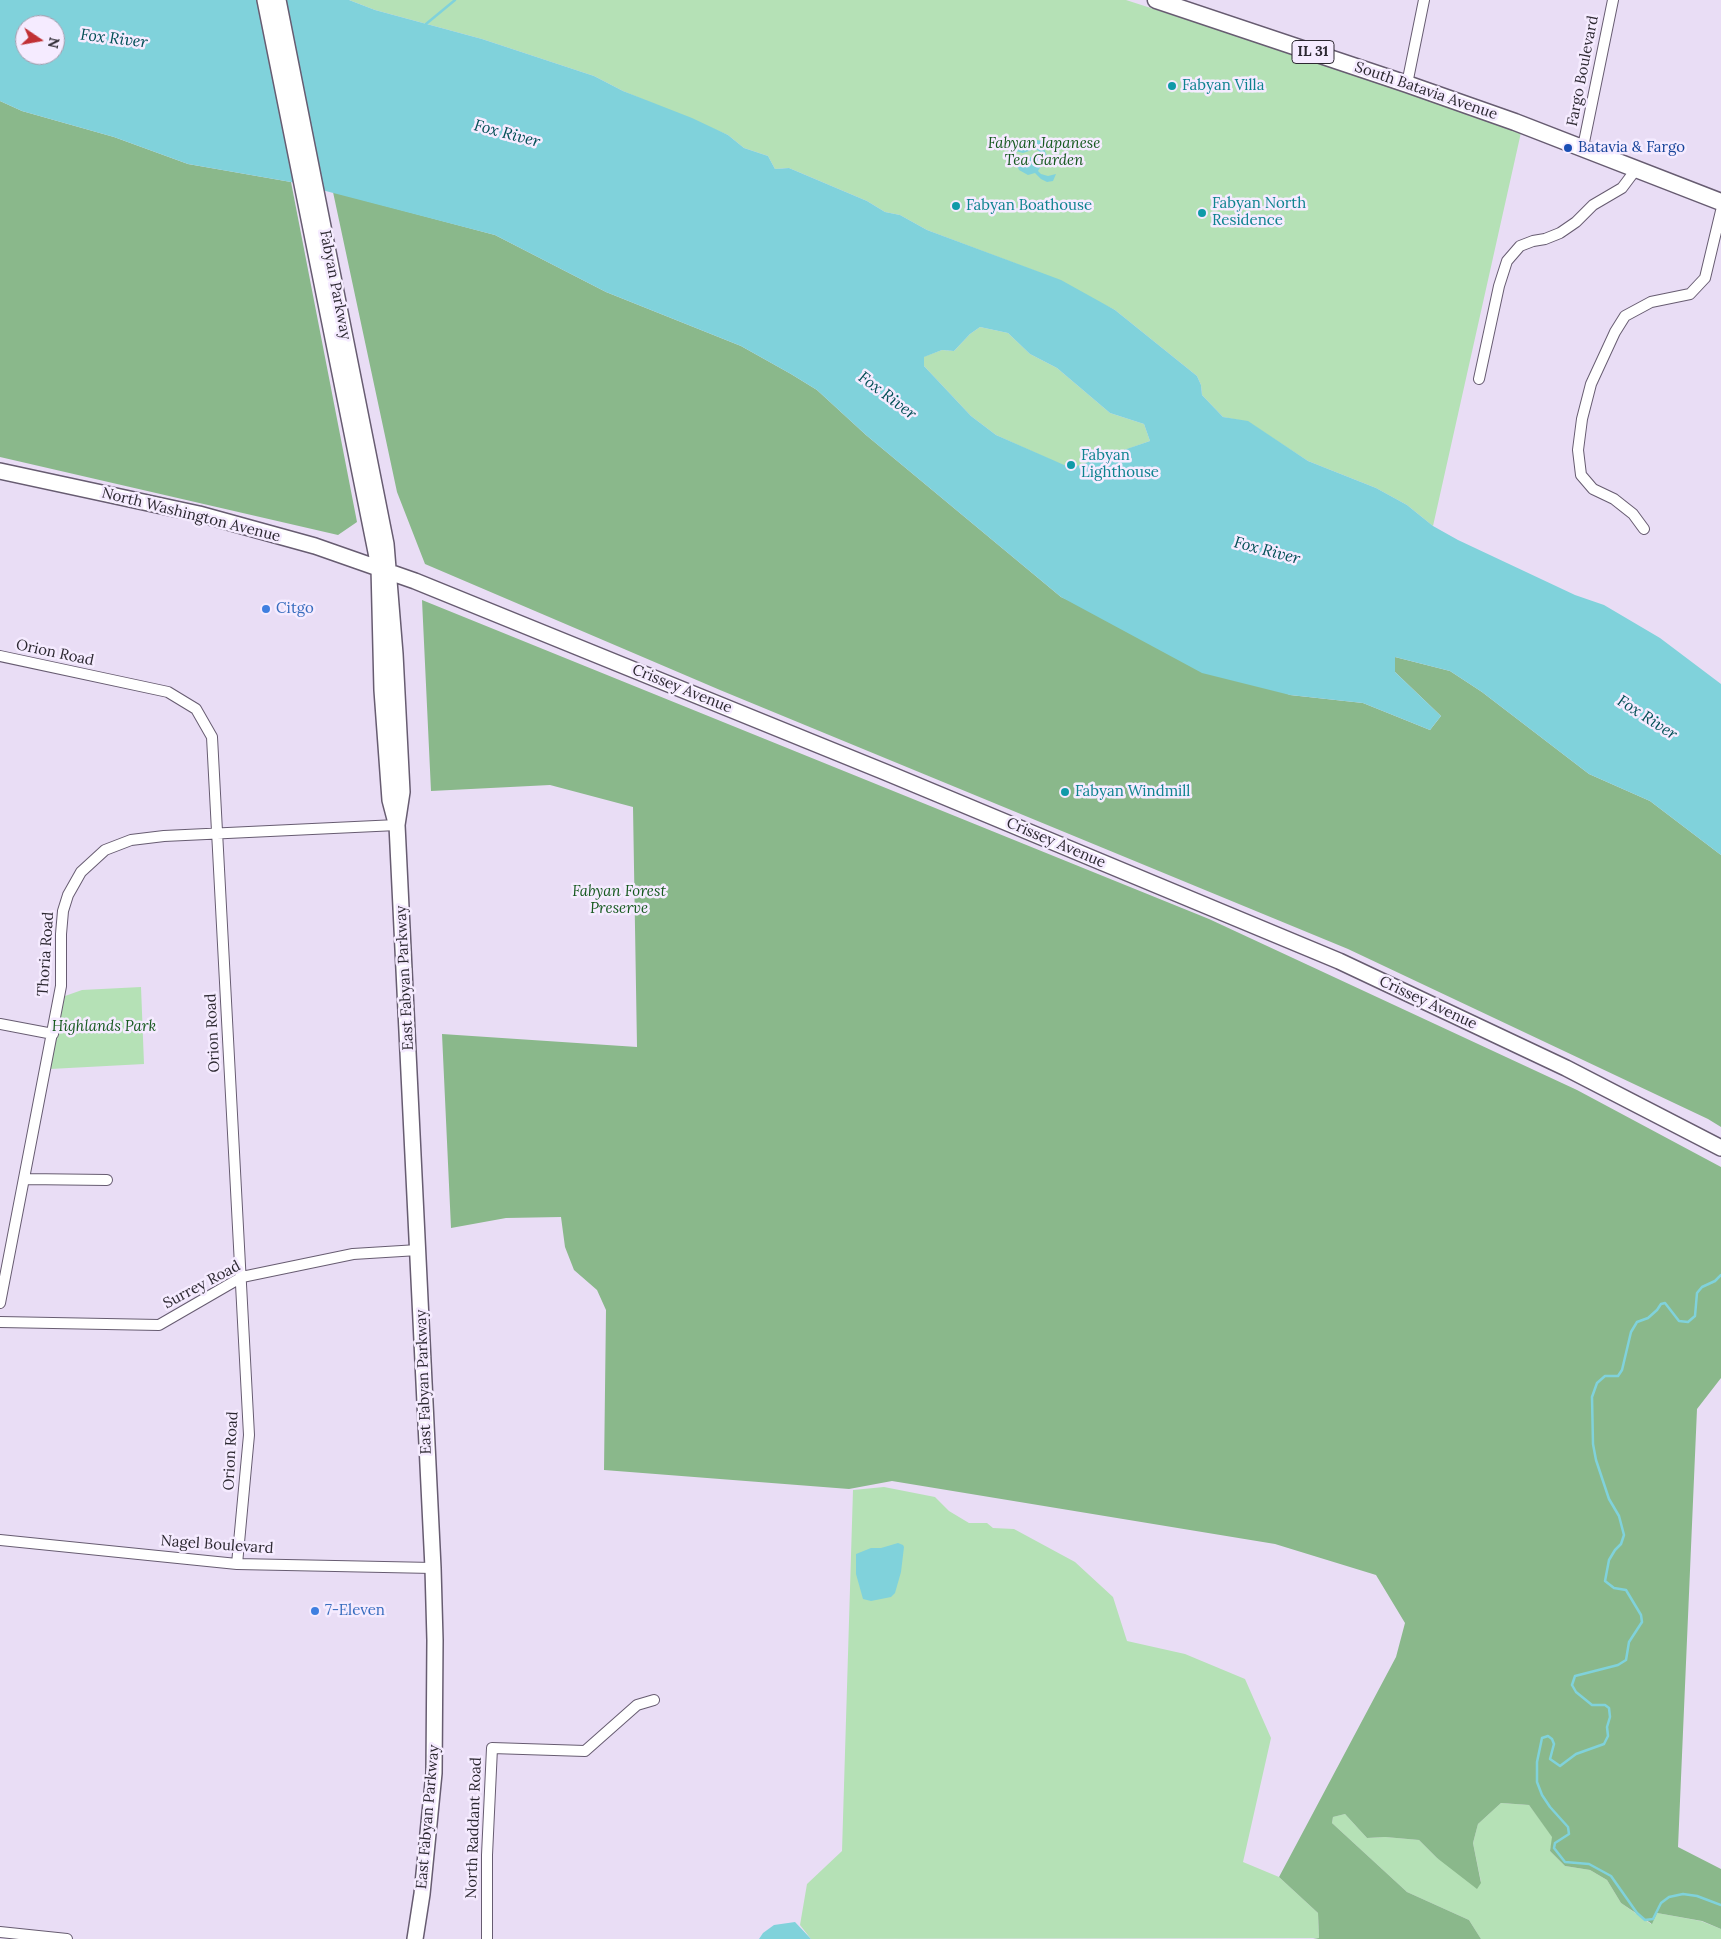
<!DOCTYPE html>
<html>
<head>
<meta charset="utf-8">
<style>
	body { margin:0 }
	#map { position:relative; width:1721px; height:1939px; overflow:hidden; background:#e9ddf5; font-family:Lora,serif }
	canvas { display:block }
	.north { position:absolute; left:15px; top:15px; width:50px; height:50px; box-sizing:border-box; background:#f5ebff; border:1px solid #a59dad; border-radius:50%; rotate:102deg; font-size:14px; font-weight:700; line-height:20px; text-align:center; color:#2c2831 }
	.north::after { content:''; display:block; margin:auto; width:18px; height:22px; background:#c13135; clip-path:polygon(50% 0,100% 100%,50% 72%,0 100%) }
</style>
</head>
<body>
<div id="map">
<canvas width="1721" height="1939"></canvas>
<div class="north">N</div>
</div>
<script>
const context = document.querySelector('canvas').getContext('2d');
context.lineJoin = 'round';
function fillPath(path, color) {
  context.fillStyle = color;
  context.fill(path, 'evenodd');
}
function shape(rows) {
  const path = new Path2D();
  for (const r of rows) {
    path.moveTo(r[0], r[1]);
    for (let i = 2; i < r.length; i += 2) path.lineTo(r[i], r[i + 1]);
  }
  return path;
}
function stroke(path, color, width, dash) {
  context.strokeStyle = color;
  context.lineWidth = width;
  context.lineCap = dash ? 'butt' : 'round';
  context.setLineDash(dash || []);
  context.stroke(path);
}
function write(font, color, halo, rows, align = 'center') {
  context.font = font + ' Lora,serif';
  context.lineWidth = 5;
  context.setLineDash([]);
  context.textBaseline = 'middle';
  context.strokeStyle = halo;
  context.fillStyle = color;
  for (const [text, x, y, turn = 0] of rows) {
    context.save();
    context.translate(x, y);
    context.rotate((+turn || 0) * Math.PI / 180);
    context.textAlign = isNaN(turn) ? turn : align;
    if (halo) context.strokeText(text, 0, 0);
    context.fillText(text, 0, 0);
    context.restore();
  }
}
fillPath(shape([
	[349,0,1126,0,1522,128,1433,526,1407,505,1376,488,1308,461,1248,422,1223,417,1202,395,1201,385,1197,376,1115,310,1038,272,927,230,900,215,885,212,867,201,789,168,775,169,768,156,744,148,728,135,623,91,594,76,482,39,375,10],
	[980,327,1008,333,1030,354,1057,368,1110,413,1144,424,1150,441,1071,469,996,435,971,416,924,366,923,357,942,350,954,351,970,334],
	[141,987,144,1064,50,1069,65,996,82,990],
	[884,1487,935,1497,949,1511,969,1523,987,1523,993,1528,1014,1529,1075,1562,1113,1597,1127,1641,1185,1654,1245,1679,1271,1738,1243,1862,1279,1877,1318,1913,1319,1938,811,1939,800,1925,807,1884,842,1851,853,1490],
	[1501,1803,1529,1805,1553,1837,1550,1851,1565,1866,1590,1870,1607,1880,1621,1903,1651,1924,1657,1913,1701,1921,1721,1929,1721,1939,1481,1939,1469,1920,1407,1892,1332,1823,1333,1817,1345,1814,1367,1838,1385,1837,1419,1840,1437,1858,1481,1882,1473,1843,1478,1824]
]), '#b5e1b6');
fillPath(shape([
	[0,101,22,111,114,137,188,164,291,182,357,522,338,535,0,457],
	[333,192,495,235,606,292,741,346,791,374,817,390,866,435,1061,597,1290,695,1363,703,1430,730,1441,716,1395,672,1395,657,1450,671,1482,692,1589,774,1650,801,1721,855,1721,1127,1708,1119,1348,949,720,690,425,564,397,492],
	[422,600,1209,919,1577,1090,1721,1167,1721,1378,1697,1409,1678,1847,1721,1869,1721,1929,1702,1921,1657,1913,1652,1924,1621,1903,1607,1880,1590,1870,1565,1866,1550,1851,1552,1837,1529,1805,1501,1803,1478,1824,1473,1843,1481,1883,1477,1889,1437,1858,1419,1840,1385,1837,1367,1838,1345,1814,1333,1817,1332,1823,1407,1892,1469,1920,1481,1939,1313,1939,1319,1938,1318,1913,1279,1877,1396,1657,1405,1623,1376,1575,1275,1544,892,1481,849,1489,604,1470,606,1310,597,1290,574,1270,565,1247,561,1217,506,1218,451,1228,442,1034,637,1047,633,807,550,785,431,791]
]), '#8ab88b');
fillPath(shape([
	[0,0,349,0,375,10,482,39,594,76,623,91,692,118,728,135,744,148,768,156,775,169,789,168,867,201,885,212,900,215,927,230,1061,280,1115,310,1197,376,1201,385,1202,395,1223,417,1248,421,1308,461,1376,488,1407,505,1433,526,1458,540,1575,595,1604,605,1660,638,1721,684,1721,855,1650,801,1589,774,1482,692,1450,671,1395,657,1395,672,1441,716,1430,730,1363,703,1290,695,1202,673,1061,597,866,435,817,390,791,374,741,346,606,292,495,235,291,182,188,164,114,137,22,111,0,101],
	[25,25,55,25,55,55,25,55],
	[980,327,1008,333,1030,354,1057,368,1110,413,1144,424,1150,441,1071,468,996,435,971,416,924,366,924,357,942,350,954,351,970,334],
	[1016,139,1021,140,1028,146,1037,140,1041,141,1047,156,1038,171,1041,174,1048,176,1056,174,1053,181,1047,182,1041,179,1035,173,1028,175,1019,170,1016,163,1018,158,1023,156,1035,158,1038,156,1039,151,1035,149,1023,153,1012,150,1010,148,1011,142],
	[898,1543,903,1545,904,1547,901,1572,895,1593,891,1597,871,1601,863,1599,856,1574,856,1554,871,1548,881,1548],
	[795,1922,811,1939,759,1939,763,1933,774,1925]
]), '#80d2db');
stroke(shape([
	[426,24,455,0],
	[1721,1275,1715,1281,1702,1287,1697,1293,1695,1316,1688,1322,1679,1321,1665,1303,1661,1304,1657,1310,1648,1318,1637,1322,1631,1332,1622,1370,1618,1376,1605,1376,1597,1383,1592,1397,1593,1444,1596,1460,1609,1499,1619,1516,1624,1535,1621,1544,1615,1550,1609,1560,1605,1581,1614,1588,1626,1590,1641,1615,1642,1622,1629,1642,1626,1660,1618,1665,1575,1676,1572,1685,1576,1692,1592,1705,1605,1705,1609,1708,1610,1717,1607,1727,1608,1736,1604,1744,1576,1754,1560,1766,1550,1759,1554,1744,1552,1739,1548,1736,1542,1738,1537,1762,1537,1782,1542,1795,1550,1807,1568,1827,1569,1834,1555,1843,1554,1848,1565,1862,1589,1864,1611,1876,1637,1913,1645,1920,1653,1919,1661,1903,1669,1897,1683,1894,1697,1896,1721,1905]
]), '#80d2db', 2.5);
const minor = shape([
	[1407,84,1424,0],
	[1583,147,1613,0],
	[1479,379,1499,286,1507,261,1520,246,1533,241,1545,239,1560,233,1576,222,1593,205,1622,188,1637,168],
	[1644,529,1633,514,1614,499,1593,489,1581,475,1578,450,1582,419,1591,384,1615,332,1625,316,1651,302,1690,294,1705,278,1721,211],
	[0,656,168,692,196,709,212,737,249,1435,237,1564],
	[0,1024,53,1034],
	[25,1179,107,1180],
	[0,1303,61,986,61,934,63,911,68,895,81,872,105,850,131,840,164,836,397,825],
	[0,1322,159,1325,242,1277,353,1254,418,1250],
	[0,1540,237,1564,433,1568],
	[0,1932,67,1939],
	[487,1939,487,1855,492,1748,585,1751,637,1705,654,1700]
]);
const secondary = shape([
	[265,0,379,567,382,690,390,800,395,819],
	[278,0,386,544,395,654,402,792,397,825,433,1568,435,1640,434,1773,422,1894,415,1939],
	[0,471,199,514,315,546,415,581,885,772,1339,961,1566,1068,1721,1148]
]);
const primary = shape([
	[1156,0,1407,84,1515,122,1721,202]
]);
stroke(minor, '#675c71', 12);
stroke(secondary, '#675c71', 18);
stroke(primary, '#675c71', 19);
stroke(minor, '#fff', 10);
stroke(secondary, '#fff', 15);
stroke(primary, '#fff', 16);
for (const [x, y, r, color] of [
	[1172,86,5,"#0f9aa8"],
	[1568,148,5,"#1a4fb4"],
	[956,206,5,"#0f9aa8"],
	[1202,213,5,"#0f9aa8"],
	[1071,465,5,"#0f9aa8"],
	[266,609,5,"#3f7fe0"],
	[1065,792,5,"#0f9aa8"],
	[315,1611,5,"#3f7fe0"]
]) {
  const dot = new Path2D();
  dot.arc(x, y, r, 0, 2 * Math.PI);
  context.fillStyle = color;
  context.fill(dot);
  stroke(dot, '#f5ebff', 2);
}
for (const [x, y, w] of [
	[1313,52,42]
]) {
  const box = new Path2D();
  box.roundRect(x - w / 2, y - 11.5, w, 23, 4);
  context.fillStyle = '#f5ebff';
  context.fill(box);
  stroke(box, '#2c2831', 1);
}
write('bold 14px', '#2c2831', null, [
	["IL 31",1313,52]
]);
write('15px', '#2c2831', '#f5ebff', [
	["Fargo Boulevard",1583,71,-79],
	["South Batavia Avenue",1426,91,19],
	["Fabyan Parkway",335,285,79],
	["North Washington Avenue",191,515,14],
	["Orion Road",55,653,12],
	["Crissey Avenue",682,689,22],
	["Crissey Avenue",1056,843,23],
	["Thoria Road",46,954,-86],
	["East Fabyan Parkway",405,978,-93],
	["Crissey Avenue",1428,1003,25],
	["Orion Road",213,1033,-93],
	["Surrey Road",202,1285,-28],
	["East Fabyan Parkway",424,1382,-92],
	["Orion Road",231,1451,-87],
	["Nagel Boulevard",217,1545,4],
	["East Fabyan Parkway",428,1817,-85],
	["North Raddant Road",474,1828,-88]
]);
write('15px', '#0d838f', '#f5ebff', [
	["Fabyan Villa",1182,86],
	["Fabyan North",1212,204],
	["Residence",1212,221],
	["Fabyan Boathouse",966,206],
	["Fabyan",1081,456],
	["Lighthouse",1081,473],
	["Fabyan Windmill",1075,792]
], 'left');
write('italic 15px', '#16591f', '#f5ebff', [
	["Fabyan Japanese",1044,144],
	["Tea Garden",1044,161],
	["Fabyan Forest",619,892],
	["Preserve",619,909],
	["Highlands Park",104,1027]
]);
write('15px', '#164399', '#f5ebff', [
	["Batavia & Fargo",1578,148]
], 'left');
write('15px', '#366cbe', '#f5ebff', [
	["Citgo",276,609],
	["7-Eleven",325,1611]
], 'left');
write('italic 16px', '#004e55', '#f5ebff', [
	["Fox River",114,39,7],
	["Fox River",507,134,15],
	["Fox River",887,396,37],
	["Fox River",1267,551,15],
	["Fox River",1647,718,33]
]);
</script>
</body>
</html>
